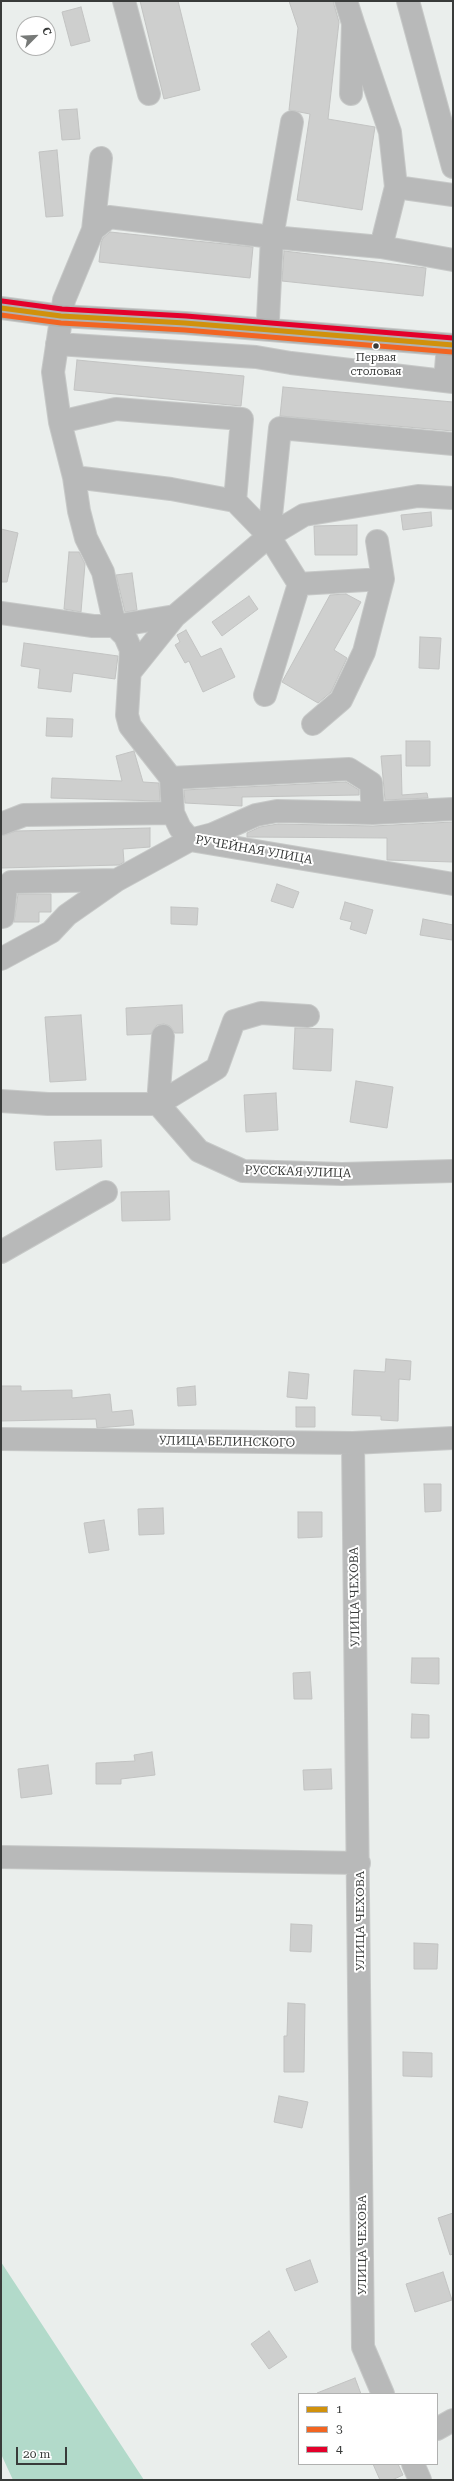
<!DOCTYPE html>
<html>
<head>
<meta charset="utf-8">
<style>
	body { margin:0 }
	#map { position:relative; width:454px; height:2481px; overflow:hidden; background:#eaeeec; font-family:"Roboto Serif",serif }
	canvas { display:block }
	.frame { position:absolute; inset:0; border:2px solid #393b3a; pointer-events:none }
	.legend { position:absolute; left:298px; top:2393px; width:140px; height:72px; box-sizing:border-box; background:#fff; border:1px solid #b0b1b0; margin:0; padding:5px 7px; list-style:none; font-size:12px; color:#393b3a }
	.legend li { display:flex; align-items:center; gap:8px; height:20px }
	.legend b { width:20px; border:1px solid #b0b1b0 }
	.north { position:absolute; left:16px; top:16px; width:40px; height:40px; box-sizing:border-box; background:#fff; border:1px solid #b0b1b0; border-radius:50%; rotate:66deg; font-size:11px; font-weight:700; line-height:16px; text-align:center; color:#393b3a }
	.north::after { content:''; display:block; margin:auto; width:14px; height:18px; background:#777a78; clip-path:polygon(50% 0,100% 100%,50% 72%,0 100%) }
	.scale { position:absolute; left:16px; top:2447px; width:51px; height:18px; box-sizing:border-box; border:2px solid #393b3a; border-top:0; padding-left:5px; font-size:12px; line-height:14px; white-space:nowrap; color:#393b3a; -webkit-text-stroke:3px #fff; paint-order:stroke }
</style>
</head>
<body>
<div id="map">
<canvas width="454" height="2481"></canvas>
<div class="frame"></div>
<ul class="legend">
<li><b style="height:5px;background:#d1910c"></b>1</li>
<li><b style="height:5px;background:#f26522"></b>3</li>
<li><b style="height:5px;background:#e4002b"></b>4</li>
</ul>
<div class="north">С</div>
<div class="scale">20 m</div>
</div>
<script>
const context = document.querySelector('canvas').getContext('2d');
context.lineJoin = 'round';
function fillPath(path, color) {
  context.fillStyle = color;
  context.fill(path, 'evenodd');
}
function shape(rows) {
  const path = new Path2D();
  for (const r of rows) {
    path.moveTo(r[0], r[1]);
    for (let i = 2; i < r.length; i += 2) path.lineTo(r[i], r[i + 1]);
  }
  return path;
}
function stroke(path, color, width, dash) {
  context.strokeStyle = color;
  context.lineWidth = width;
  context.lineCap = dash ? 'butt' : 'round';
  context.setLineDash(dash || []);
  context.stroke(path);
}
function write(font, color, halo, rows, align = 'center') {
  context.font = font + ' "Roboto Serif",serif';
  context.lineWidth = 4;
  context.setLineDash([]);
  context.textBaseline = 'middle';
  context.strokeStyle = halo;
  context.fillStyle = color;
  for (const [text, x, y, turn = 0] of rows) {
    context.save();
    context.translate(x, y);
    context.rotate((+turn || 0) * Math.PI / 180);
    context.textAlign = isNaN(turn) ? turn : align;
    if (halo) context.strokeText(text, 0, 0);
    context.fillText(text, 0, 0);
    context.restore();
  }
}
fillPath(shape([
	[1,2262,144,2480,13,2480,1,2454]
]), '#b2daca');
const building = shape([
	[140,1,178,1,200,90,164,99,140,1],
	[289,1,333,1,339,22,328,119,375,127,362,210,297,200,310,114,289,110,298,28,289,1],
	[81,7,90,41,71,46,62,12,81,7],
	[77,109,80,139,62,140,59,110,77,109],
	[57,150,63,216,46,217,39,152,57,150],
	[110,232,253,247,250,278,99,262,101,243,103,238,110,232],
	[284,251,426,268,423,296,282,281,284,251],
	[77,360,244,376,241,406,74,390,77,360],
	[283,387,453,402,453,431,280,416,283,387],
	[431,512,432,526,403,530,401,515,431,512],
	[357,525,357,555,315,555,314,526,357,525],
	[1,529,18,533,7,582,1,582,1,529],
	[69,552,79,552,85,564,81,612,64,609,69,552],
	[132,573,137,610,125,612,116,575,132,573],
	[346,594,361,602,334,650,347,658,331,692,318,703,282,682,330,595,346,594],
	[249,596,258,609,222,636,212,622,249,596],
	[186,630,201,657,221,648,235,677,203,692,189,661,185,663,175,645,180,642,177,635,186,630],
	[420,637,441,638,439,669,419,668,420,637],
	[24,643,118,656,115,679,73,673,71,692,38,688,40,669,21,666,24,643],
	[47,718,73,719,72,737,46,736,47,718],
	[406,741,430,741,430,766,406,766,406,741],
	[134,751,143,782,159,783,160,801,51,798,52,778,122,781,116,756,134,751],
	[401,755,402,795,427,793,428,798,385,800,381,756,401,755],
	[346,782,359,790,359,795,242,797,242,806,185,803,184,790,346,782],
	[453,822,453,862,387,860,387,838,247,837,247,833,260,827,278,824,373,826,453,822],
	[150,828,150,847,123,849,124,862,119,865,1,868,1,836,16,831,150,828],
	[277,884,299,892,293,908,271,901,277,884],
	[18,894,51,894,51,912,39,912,39,922,14,922,18,894],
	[345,902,373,910,366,934,350,929,352,922,340,919,345,902],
	[171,907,198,908,197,925,171,924,171,907],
	[423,919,453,925,452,940,420,935,423,919],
	[182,1005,183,1033,175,1033,170,1026,164,1024,157,1025,151,1034,127,1035,126,1008,182,1005],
	[81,1015,86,1080,50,1082,45,1017,81,1015],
	[295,1028,333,1029,331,1071,293,1069,295,1028],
	[356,1081,393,1087,387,1128,350,1122,356,1081],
	[276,1093,278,1130,246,1132,244,1095,276,1093],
	[101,1140,102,1167,56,1170,54,1142,101,1140],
	[169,1191,170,1220,122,1221,121,1192,169,1191],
	[386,1359,411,1361,410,1380,399,1379,398,1421,381,1420,381,1416,352,1415,354,1370,385,1372,386,1359],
	[289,1372,309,1374,307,1399,287,1397,289,1372],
	[1,1386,21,1386,21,1391,72,1390,72,1398,110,1394,112,1412,132,1410,134,1425,97,1428,96,1419,1,1421,1,1386],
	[195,1386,196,1405,178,1406,177,1388,195,1386],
	[296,1407,315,1407,315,1427,296,1427,296,1407],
	[424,1484,441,1484,441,1511,425,1512,424,1484],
	[163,1508,164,1534,139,1535,138,1509,163,1508],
	[298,1512,322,1512,322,1537,298,1538,298,1512],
	[104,1520,109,1550,89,1553,84,1523,104,1520],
	[412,1658,439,1658,439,1684,411,1683,412,1658],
	[310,1672,312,1699,294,1699,293,1673,310,1672],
	[412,1714,429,1715,429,1738,411,1738,412,1714],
	[152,1752,155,1775,121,1779,121,1784,96,1784,96,1763,135,1761,134,1755,152,1752],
	[48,1765,52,1794,21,1798,18,1769,48,1765],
	[331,1769,332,1789,304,1790,303,1770,331,1769],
	[291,1924,312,1925,311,1952,290,1951,291,1924],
	[414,1943,438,1944,437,1969,414,1969,414,1943],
	[288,2003,305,2004,304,2072,284,2072,284,2036,287,2036,288,2003],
	[403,2052,432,2053,432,2077,403,2076,403,2052],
	[279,2096,308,2102,302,2128,274,2122,279,2096],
	[453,2213,453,2254,450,2255,438,2218,453,2213],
	[310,2260,318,2282,295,2291,286,2269,310,2260],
	[443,2272,452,2300,415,2312,406,2284,443,2272],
	[269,2331,287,2357,269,2369,251,2344,269,2331],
	[355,2378,361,2394,317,2394,317,2393,355,2378],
	[373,2464,398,2464,403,2475,392,2480,380,2480,373,2464]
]);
fillPath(building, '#cecfce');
stroke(building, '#c2c3c2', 1);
const minor = shape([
	[124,1,149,94],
	[346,1,353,23,351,94],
	[408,1,453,167],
	[353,23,390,132,396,187,453,195],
	[93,230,101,158],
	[381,247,396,187],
	[453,260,381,247,272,237,109,217,93,230,64,300,53,372,60,422,74,477,79,511,86,538,103,572,115,626,175,616,269,536,304,515,418,496,453,498],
	[268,319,272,237,292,122],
	[57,344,256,357,291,363,453,382],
	[445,381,448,345],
	[60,422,116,409,242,419,235,501],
	[74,477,171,489,235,501,269,536,299,584,265,695],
	[269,536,280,428,453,444],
	[299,584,383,579],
	[1,613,93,626,115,626,125,636,131,650,127,715,130,726,171,778,173,813,180,828,190,840,453,884],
	[130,672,175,616],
	[313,724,341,700,364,652,383,579,377,541],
	[171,778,349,769,371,783,373,813],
	[1,824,24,815,173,813],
	[3,917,6,887,11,882,117,880],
	[1,959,51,932,67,915,117,880,190,840,213,834,256,815,277,811,373,813,453,809],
	[1,1101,48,1104,158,1104,199,1151,243,1171,342,1174,453,1171],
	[158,1104,217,1068,234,1021,261,1013,308,1016],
	[158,1104,163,1036],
	[1,1252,106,1192],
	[1,1439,353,1443,453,1438],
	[353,1443,363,2347,383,2394],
	[1,1857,359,1863],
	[437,2429,453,2420],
	[413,2464,420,2480]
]);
const major = shape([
	[1,308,61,316,185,323,453,345]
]);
stroke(minor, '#c7c9c8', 24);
stroke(major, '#c7c9c8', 24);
stroke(minor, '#b8b9b9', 22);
stroke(major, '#b0b2b1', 22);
stroke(shape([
	[1,308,61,316,185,323,453,345]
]), '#d1910c', 5);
stroke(shape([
	[1,315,61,323,185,330,452,352]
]), '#f26522', 5);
stroke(shape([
	[2,301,62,309,186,316,453,338]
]), '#e4002b', 5);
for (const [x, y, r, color] of [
	[376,346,3.5,"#393b3a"]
]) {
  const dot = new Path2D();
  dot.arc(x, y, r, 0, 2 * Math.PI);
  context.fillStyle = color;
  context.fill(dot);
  stroke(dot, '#fff', 1.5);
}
write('11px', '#393b3a', '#fff', [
	["Первая",376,358],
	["столовая",376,372]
]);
write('12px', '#393b3a', '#fff', [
	["РУЧЕЙНАЯ УЛИЦА",254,850,10],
	["РУССКАЯ УЛИЦА",298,1172,2],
	["УЛИЦА БЕЛИНСКОГО",227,1442,1],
	["УЛИЦА ЧЕХОВА",355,1597,-91],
	["УЛИЦА ЧЕХОВА",360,1921,-90],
	["УЛИЦА ЧЕХОВА",362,2245,-90]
]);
</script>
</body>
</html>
